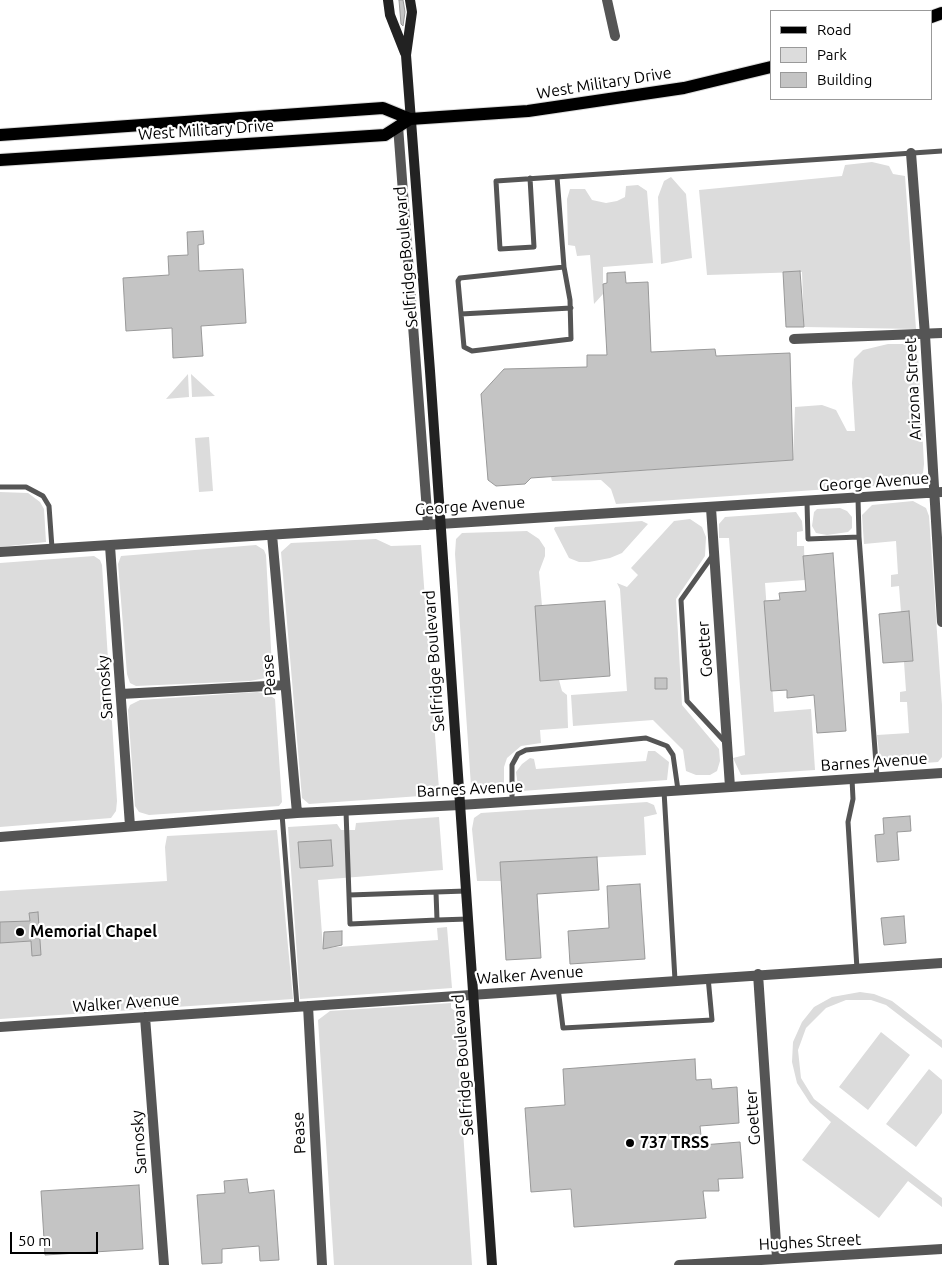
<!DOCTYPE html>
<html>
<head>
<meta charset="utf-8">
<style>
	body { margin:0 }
	#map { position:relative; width:942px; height:1265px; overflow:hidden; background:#fff; font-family:Ubuntu,sans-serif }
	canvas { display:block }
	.legend { position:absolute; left:770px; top:10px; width:162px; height:90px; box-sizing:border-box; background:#fff; border:1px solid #999; margin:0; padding:6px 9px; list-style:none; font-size:15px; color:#000 }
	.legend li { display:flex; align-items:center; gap:10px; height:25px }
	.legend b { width:25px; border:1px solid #999 }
	.scale { position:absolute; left:10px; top:1232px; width:88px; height:22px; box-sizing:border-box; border:2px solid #000; border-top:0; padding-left:6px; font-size:15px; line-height:18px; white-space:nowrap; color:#000; -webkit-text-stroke:4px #fff; paint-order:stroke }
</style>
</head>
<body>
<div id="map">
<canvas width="942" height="1265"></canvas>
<ul class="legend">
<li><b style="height:6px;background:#000"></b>Road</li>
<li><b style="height:14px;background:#dcdcdc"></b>Park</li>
<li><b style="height:14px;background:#c4c4c4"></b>Building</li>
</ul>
<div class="scale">50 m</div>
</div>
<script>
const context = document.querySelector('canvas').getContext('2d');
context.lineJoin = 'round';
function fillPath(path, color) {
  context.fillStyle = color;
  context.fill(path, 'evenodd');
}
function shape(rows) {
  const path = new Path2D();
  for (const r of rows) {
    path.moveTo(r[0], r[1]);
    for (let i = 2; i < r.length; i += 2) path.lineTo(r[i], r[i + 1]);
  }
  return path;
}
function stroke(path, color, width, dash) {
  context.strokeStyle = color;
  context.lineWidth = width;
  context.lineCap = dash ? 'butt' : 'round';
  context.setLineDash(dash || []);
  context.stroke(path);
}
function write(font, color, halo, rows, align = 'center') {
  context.font = font + ' Ubuntu,sans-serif';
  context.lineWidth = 4.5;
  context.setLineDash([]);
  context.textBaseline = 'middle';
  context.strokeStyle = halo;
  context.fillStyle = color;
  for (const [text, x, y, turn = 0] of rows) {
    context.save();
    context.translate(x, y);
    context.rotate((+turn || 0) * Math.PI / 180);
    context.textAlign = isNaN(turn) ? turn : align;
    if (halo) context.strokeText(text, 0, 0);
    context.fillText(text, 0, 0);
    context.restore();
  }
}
fillPath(shape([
	[872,162,889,166,893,174,905,176,916,329,804,327,802,272,707,275,699,190,842,176,845,165],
	[671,177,686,194,692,258,661,264,658,197,664,181],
	[638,185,647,191,653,263,603,267,603,294,594,304,590,255,577,256,575,246,568,245,567,199,570,189,585,189,592,200,606,203,617,201,625,197,626,186],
	[888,344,903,344,912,348,918,354,924,464,923,473,915,483,616,504,611,489,601,480,552,481,551,477,793,460,795,407,822,405,836,410,847,431,855,431,852,383,854,359,863,350],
	[188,374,189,397,166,399],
	[191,374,215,396,192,397],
	[209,437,213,491,199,492,195,438],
	[0,492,28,493,40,502,44,509,46,542,0,547],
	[913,501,926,508,929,516,942,705,942,757,938,762,885,766,880,761,877,735,909,733,907,702,900,702,900,692,906,691,904,662,913,661,909,612,901,612,899,586,891,587,891,575,898,574,896,541,864,544,862,515,872,505],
	[840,508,847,511,852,517,852,528,848,532,827,535,816,533,812,526,814,512,817,509],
	[796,512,802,521,803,531,797,532,797,546,804,546,805,580,765,583,774,712,811,709,815,770,741,775,733,758,745,755,729,538,719,538,719,524,725,517],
	[690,519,702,527,706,537,705,556,676,599,682,705,719,749,720,761,717,771,710,775,696,775,686,771,683,750,653,720,573,726,571,695,627,691,620,589,617,583,627,587,638,575,631,568,674,521],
	[642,521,648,524,622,553,610,558,589,562,579,562,569,558,554,529,555,527],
	[527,531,539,539,545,548,545,556,539,572,542,606,540,681,559,680,562,691,567,695,568,728,540,730,541,743,521,746,507,758,504,767,504,785,501,791,479,792,471,786,455,554,456,539,462,533],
	[376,539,391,546,421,545,439,789,434,795,309,804,302,798,281,552,291,543],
	[256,545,264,550,266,555,272,667,266,678,250,681,136,686,130,683,127,674,118,564,121,556],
	[94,556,100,560,102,565,117,801,116,811,111,818,0,827,0,563],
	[257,692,268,694,275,699,282,802,279,806,149,815,139,812,135,806,128,710,130,705,140,700],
	[648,751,655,751,669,762,667,780,522,791,518,786,516,772,522,764,530,758,534,759,536,769,646,761],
	[647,802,654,805,657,814,644,817,646,855,501,862,501,881,477,881,472,829,474,818,481,813],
	[439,817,443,870,318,880,323,948,438,940,437,928,447,927,452,988,300,999,288,827,337,824,341,830,355,830,356,823],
	[277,830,293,999,0,1019,0,891,167,881,165,847,167,836],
	[860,992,874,994,892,1001,942,1040,942,1048,886,1005,871,1000,846,1000,826,1008,806,1028,798,1050,801,1078,814,1099,942,1198,942,1207,908,1181,879,1218,802,1160,831,1122,810,1103,797,1083,792,1062,793,1042,802,1022,814,1007,832,997],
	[451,1003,451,1008,455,1011,472,1265,334,1265,318,1020,330,1011],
	[881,1032,910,1055,868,1110,839,1087],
	[929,1069,942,1080,942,1113,916,1147,886,1124]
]), '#dcdcdc');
const building = shape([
	[399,0,403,0,405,12,403,26,401,24,399,0],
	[203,231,204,244,198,245,199,271,243,269,246,323,201,326,203,356,173,358,172,328,126,331,123,278,169,275,168,256,188,255,187,232,203,231],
	[800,271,804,327,786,327,783,272,800,271],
	[625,272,626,283,648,282,651,352,715,349,716,356,790,353,793,460,531,478,525,484,496,486,488,480,481,394,504,369,587,367,587,355,607,355,603,284,607,283,607,273,625,272],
	[833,553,846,731,817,733,814,695,787,698,787,690,771,691,764,601,780,600,779,593,806,591,803,556,833,553],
	[605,601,610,676,540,681,535,606,605,601],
	[909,611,913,661,883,663,879,614,909,611],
	[655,678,667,678,667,689,655,689,655,678],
	[910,816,911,831,897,832,899,860,877,862,875,835,884,834,883,818,910,816],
	[331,840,333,866,300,868,298,842,331,840],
	[597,857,599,890,537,894,541,958,506,960,500,862,597,857],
	[640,884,645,959,570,964,568,931,609,928,607,886,640,884],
	[38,912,41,955,32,956,31,941,0,943,0,922,30,921,29,913,38,912],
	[904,916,906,943,884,945,881,918,904,916],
	[342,931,342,945,323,949,324,932,342,931],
	[695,1059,696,1080,711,1079,712,1089,737,1087,739,1123,700,1126,702,1145,740,1142,743,1178,718,1179,719,1191,703,1191,706,1218,574,1227,571,1189,531,1192,525,1108,565,1105,563,1069,695,1059],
	[247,1179,249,1193,274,1190,279,1260,260,1261,259,1246,222,1249,222,1263,202,1264,197,1195,225,1193,224,1181,247,1179],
	[139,1185,143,1249,45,1255,41,1191,139,1185]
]);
fillPath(building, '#c4c4c4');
stroke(building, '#999', 1);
const primary = shape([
	[931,17,942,13],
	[0,135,383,108,410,119,528,111,684,88,771,67],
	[0,160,385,135,410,119]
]);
stroke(primary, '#dbdbdb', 14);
stroke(shape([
	[557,177,564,267,460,278,458,281,464,347,472,351,571,339,570,300,564,267],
	[530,178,534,247,500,249,496,181,869,156,942,151],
	[461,314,571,308],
	[0,487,26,487,43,496,49,506,52,548],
	[807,502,808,539,859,537,858,498],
	[859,537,877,777],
	[713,555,681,600,687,701,726,743],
	[852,779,853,799,848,822,857,969],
	[664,791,675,980],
	[512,801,512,765,518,754,526,750,646,738,667,746,673,755,678,790],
	[346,811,350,924,437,920],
	[282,814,297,1006],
	[466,891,436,892,437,920,468,919],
	[349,895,436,892],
	[558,988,563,1028,712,1020,708,977]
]), '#555', 5);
stroke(shape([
	[607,0,615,36],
	[398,126,428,525],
	[911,153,925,335,942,622],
	[794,339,942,333],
	[711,508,730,787],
	[272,535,297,813],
	[110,546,130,826],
	[0,552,942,492],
	[121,694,285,685],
	[0,837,297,813,460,805,942,773],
	[758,974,777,1258],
	[308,1006,322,1265],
	[145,1017,164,1265],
	[0,1027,942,963],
	[679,1265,942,1249]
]), '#555', 10);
stroke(shape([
	[388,0,390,15,405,53],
	[410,0,412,12,406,55,430,371,492,1265]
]), '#222', 10);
stroke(primary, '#000', 12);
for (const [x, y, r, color] of [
	[20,932,5,"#000"],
	[630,1143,5,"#000"]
]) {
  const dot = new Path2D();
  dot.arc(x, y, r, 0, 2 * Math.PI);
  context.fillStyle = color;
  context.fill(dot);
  stroke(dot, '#fff', 2);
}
write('16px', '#000', '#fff', [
	["West Military Drive",604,83,-9],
	["West Military Drive",206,130,-4],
	["Selfridge Boulevard",406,257,-95],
	["Arizona Street",913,389,-93],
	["George Avenue",874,482,-4],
	["George Avenue",470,506,-4],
	["Goetter",705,649,-94],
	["Selfridge Boulevard",434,661,-94],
	["Pease",269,675,-95],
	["Sarnosky",105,687,-94],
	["Barnes Avenue",874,762,-4],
	["Barnes Avenue",470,789,-3],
	["Walker Avenue",530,975,-4],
	["Walker Avenue",126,1003,-4],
	["Selfridge Boulevard",463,1065,-94],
	["Goetter",753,1117,-94],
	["Pease",299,1133,-93],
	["Sarnosky",139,1142,-94],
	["Hughes Street",810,1242,-3]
]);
write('bold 16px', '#000', '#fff', [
	["Memorial Chapel",30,932],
	["737 TRSS",640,1143]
], 'left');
</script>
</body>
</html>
